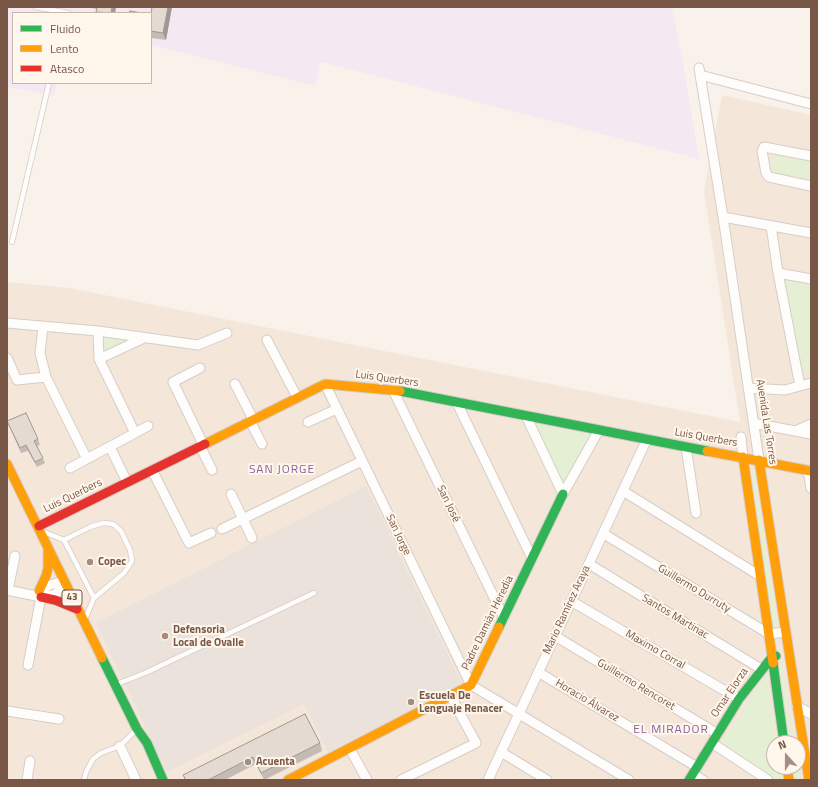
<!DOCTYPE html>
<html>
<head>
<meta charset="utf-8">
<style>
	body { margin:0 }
	#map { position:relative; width:818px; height:787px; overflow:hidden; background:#f8f2ea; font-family:"Titillium Web",sans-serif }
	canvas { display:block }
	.frame { position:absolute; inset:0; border:8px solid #795747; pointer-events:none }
	.legend { position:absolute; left:12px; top:12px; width:140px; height:72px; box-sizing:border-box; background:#fff7ec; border:1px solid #c9b7aa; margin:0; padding:5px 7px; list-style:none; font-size:12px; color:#795747 }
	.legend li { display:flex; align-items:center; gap:8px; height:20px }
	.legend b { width:20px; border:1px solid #c9b7aa }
	.north { position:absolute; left:766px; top:735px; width:40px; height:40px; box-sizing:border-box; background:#fff7ec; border:1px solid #c9b7aa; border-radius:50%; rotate:339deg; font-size:11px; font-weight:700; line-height:16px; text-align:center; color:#795747 }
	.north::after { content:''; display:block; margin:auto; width:14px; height:18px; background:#a58d80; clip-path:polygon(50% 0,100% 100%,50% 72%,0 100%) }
</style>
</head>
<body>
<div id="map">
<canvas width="818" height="787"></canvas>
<div class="frame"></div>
<ul class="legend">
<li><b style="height:5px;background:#30b455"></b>Fluido</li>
<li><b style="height:5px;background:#ff9f0a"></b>Lento</li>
<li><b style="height:5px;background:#e5322d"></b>Atasco</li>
</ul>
<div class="north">N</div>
</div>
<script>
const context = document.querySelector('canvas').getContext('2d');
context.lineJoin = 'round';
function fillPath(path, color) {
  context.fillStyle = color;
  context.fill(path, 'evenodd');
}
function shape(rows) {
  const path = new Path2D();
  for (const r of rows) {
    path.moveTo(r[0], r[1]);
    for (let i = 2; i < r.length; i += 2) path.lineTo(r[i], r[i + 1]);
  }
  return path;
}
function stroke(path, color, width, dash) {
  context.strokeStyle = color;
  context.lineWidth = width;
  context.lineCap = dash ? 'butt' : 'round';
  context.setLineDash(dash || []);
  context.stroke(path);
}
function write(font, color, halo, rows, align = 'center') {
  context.font = font + ' "Titillium Web",sans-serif';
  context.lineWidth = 4;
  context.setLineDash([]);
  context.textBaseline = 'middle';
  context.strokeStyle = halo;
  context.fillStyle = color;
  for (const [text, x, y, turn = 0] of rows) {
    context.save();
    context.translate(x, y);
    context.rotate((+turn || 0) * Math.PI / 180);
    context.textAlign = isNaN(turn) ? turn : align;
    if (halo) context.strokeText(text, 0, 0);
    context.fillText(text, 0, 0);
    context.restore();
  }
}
fillPath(shape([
	[722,95,811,115,811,780,7,780,7,282,69,288,740,422,704,191],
	[774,743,798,743,798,767,774,767]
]), '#f4e7da');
fillPath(shape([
	[366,486,462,684,328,752,304,704,167,772,96,623]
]), '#ebe2db');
fillPath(shape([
	[7,7,672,7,682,58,699,159,321,62,315,86,151,45,151,13,13,13,13,83,57,83,54,96,7,87]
]), '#f4e9f3');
fillPath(shape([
	[775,155,811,160,811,181,781,175,772,172,771,161],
	[780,271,811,276,811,371,797,375],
	[104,336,134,340,104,354],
	[535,425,591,434,564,485],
	[747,469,753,470,778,628,772,629],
	[782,661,794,743,789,743,777,662],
	[766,674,777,743,774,743,774,767,781,767,783,780,773,780,721,745],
	[798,766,800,780,794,780,792,767]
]), '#e5efd3');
const lane = shape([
	[36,7,68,13],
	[12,242,49,83],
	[44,532,64,540,94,598,86,617],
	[64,540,90,527,103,523,113,524,121,531,130,550,132,561,124,573,94,598],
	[117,684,145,673,314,593],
	[84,780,86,772,93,759,101,753,120,746,136,730]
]);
const street = shape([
	[699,68,723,217,759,460],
	[700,75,811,104],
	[811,156,764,147,762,151,766,173,769,177,811,186],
	[723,217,811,233],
	[771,226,778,273,800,386],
	[778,273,811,279],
	[7,323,98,331,198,345,227,333],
	[43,327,40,353,46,377,87,459],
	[98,331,99,359,135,433],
	[267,340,297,397],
	[7,358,17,380,46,377],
	[99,359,144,338],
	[200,368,173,382,203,444],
	[235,384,253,419],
	[325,384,471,685,629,780],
	[748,388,785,390,811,383],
	[393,390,504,618],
	[457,403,532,558],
	[526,416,563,494],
	[250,421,262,444],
	[308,422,337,409],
	[753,423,795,431,811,424],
	[795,431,811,434],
	[741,437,743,457],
	[200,446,212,470],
	[110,447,127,482],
	[686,447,696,513],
	[70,468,148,426],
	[152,470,189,543,211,533],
	[808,470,811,488],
	[623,491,760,576],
	[231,494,252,538],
	[563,494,599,430],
	[222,529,362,461],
	[604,534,769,634,786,632],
	[589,564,761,669],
	[7,590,41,597,53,595,66,587],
	[8,590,15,556],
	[40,590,50,585,57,583,65,583],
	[571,601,739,699],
	[555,636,718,734],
	[28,665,41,597],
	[538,672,697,767],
	[797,706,811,714],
	[7,711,59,719],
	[712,743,768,780],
	[120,746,136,780],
	[350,749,367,780],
	[501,752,547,780],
	[693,774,703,780],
	[27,780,30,761],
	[401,780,476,743,451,697],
	[488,780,647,439]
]);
const fast = shape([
	[400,391,707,451],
	[499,627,563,494],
	[102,658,137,729,147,743,163,780],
	[773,663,784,743],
	[689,780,739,699,772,657,776,656]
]);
const slow = shape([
	[205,444,325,384,400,391],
	[707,451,811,471],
	[743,457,773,663],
	[759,460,809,780],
	[7,464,102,658],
	[39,591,46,576,48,568,48,551],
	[787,767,789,780],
	[288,780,471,685,499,627]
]);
const jam = shape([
	[39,526,205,444],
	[41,597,55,600,77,609]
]);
stroke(lane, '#d6cdc7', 6);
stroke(street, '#d6cdc7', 11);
stroke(fast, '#d7cdc6', 11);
stroke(slow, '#d7cdc6', 11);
stroke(jam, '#d7cdc6', 11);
stroke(lane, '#fefdfc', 4.5);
stroke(street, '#fefdfc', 9);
stroke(fast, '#30b455', 9);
stroke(slow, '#ff9f0a', 9);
stroke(jam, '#e5322d', 9);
fillPath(shape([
	[86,7,116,7,115,13,96,13,96,9],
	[172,7,166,40,151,38,151,14],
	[7,421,38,439,40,445,37,446,45,463,37,467,28,451,21,453],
	[305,714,320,743,322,751,264,780,256,764,225,780,185,780,183,775]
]), '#c5bbb5');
fillPath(shape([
	[112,7,116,7,115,13,111,13],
	[168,7,172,7,166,40,163,33]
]), '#a09993');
const building = shape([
	[97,7,112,7,111,13,96,12,97,7],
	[152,7,168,7,163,33,151,31,151,14,152,7],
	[130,11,142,13,129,13,130,11],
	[26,413,38,439,34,441,43,458,35,462,26,445,20,448,7,421,26,413],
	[305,714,320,743,261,773,253,757,208,780,186,780,183,775,305,714]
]);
fillPath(building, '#e5dad2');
stroke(building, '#a09993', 1);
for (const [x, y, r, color] of [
	[90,562,4,"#a58d80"],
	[165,636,4,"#a58d80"],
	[411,702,4,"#a58d80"],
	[248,762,4,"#a58d80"]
]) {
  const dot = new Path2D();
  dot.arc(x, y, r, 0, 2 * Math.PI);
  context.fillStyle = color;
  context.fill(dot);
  stroke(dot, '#fff7ec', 1.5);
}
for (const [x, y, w] of [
	[72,598,20]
]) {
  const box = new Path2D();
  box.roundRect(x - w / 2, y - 8, w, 16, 3);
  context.fillStyle = '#fff7ec';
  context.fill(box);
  stroke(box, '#795747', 1);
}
write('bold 10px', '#795747', null, [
	["43",72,598]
]);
write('11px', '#795747', '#fff7ec', [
	["Luis Querbers",387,379,8],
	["Avenida Las Torres",766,422,81],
	["Luis Querbers",706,438,10],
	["Luis Querbers",73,496,-26],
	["San José",448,504,64],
	["San Jorge",398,535,64],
	["Guillermo Durruty",694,589,31],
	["Mario Ramírez Araya",567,610,-65],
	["Santos Martinac",675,617,31],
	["Padre Damián Heredia",488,623,-64],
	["Maximo Corral",655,650,30],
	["Guillermo Rencoret",636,685,31],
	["Omar Elorza",730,693,-56],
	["Horacio Álvarez",587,701,31]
]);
write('bold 11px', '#795747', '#fff7ec', [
	["Copec",98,562],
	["Defensoria",173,630],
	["Local de Ovalle",173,643],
	["Escuela De",419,696],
	["Lenguaje Renacer",419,709],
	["Acuenta",256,762]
], 'left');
context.letterSpacing = '1px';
write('12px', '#86629d', '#fff7ec', [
	["SAN JORGE",282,470],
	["EL MIRADOR",671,730]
]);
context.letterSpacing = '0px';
</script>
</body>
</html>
